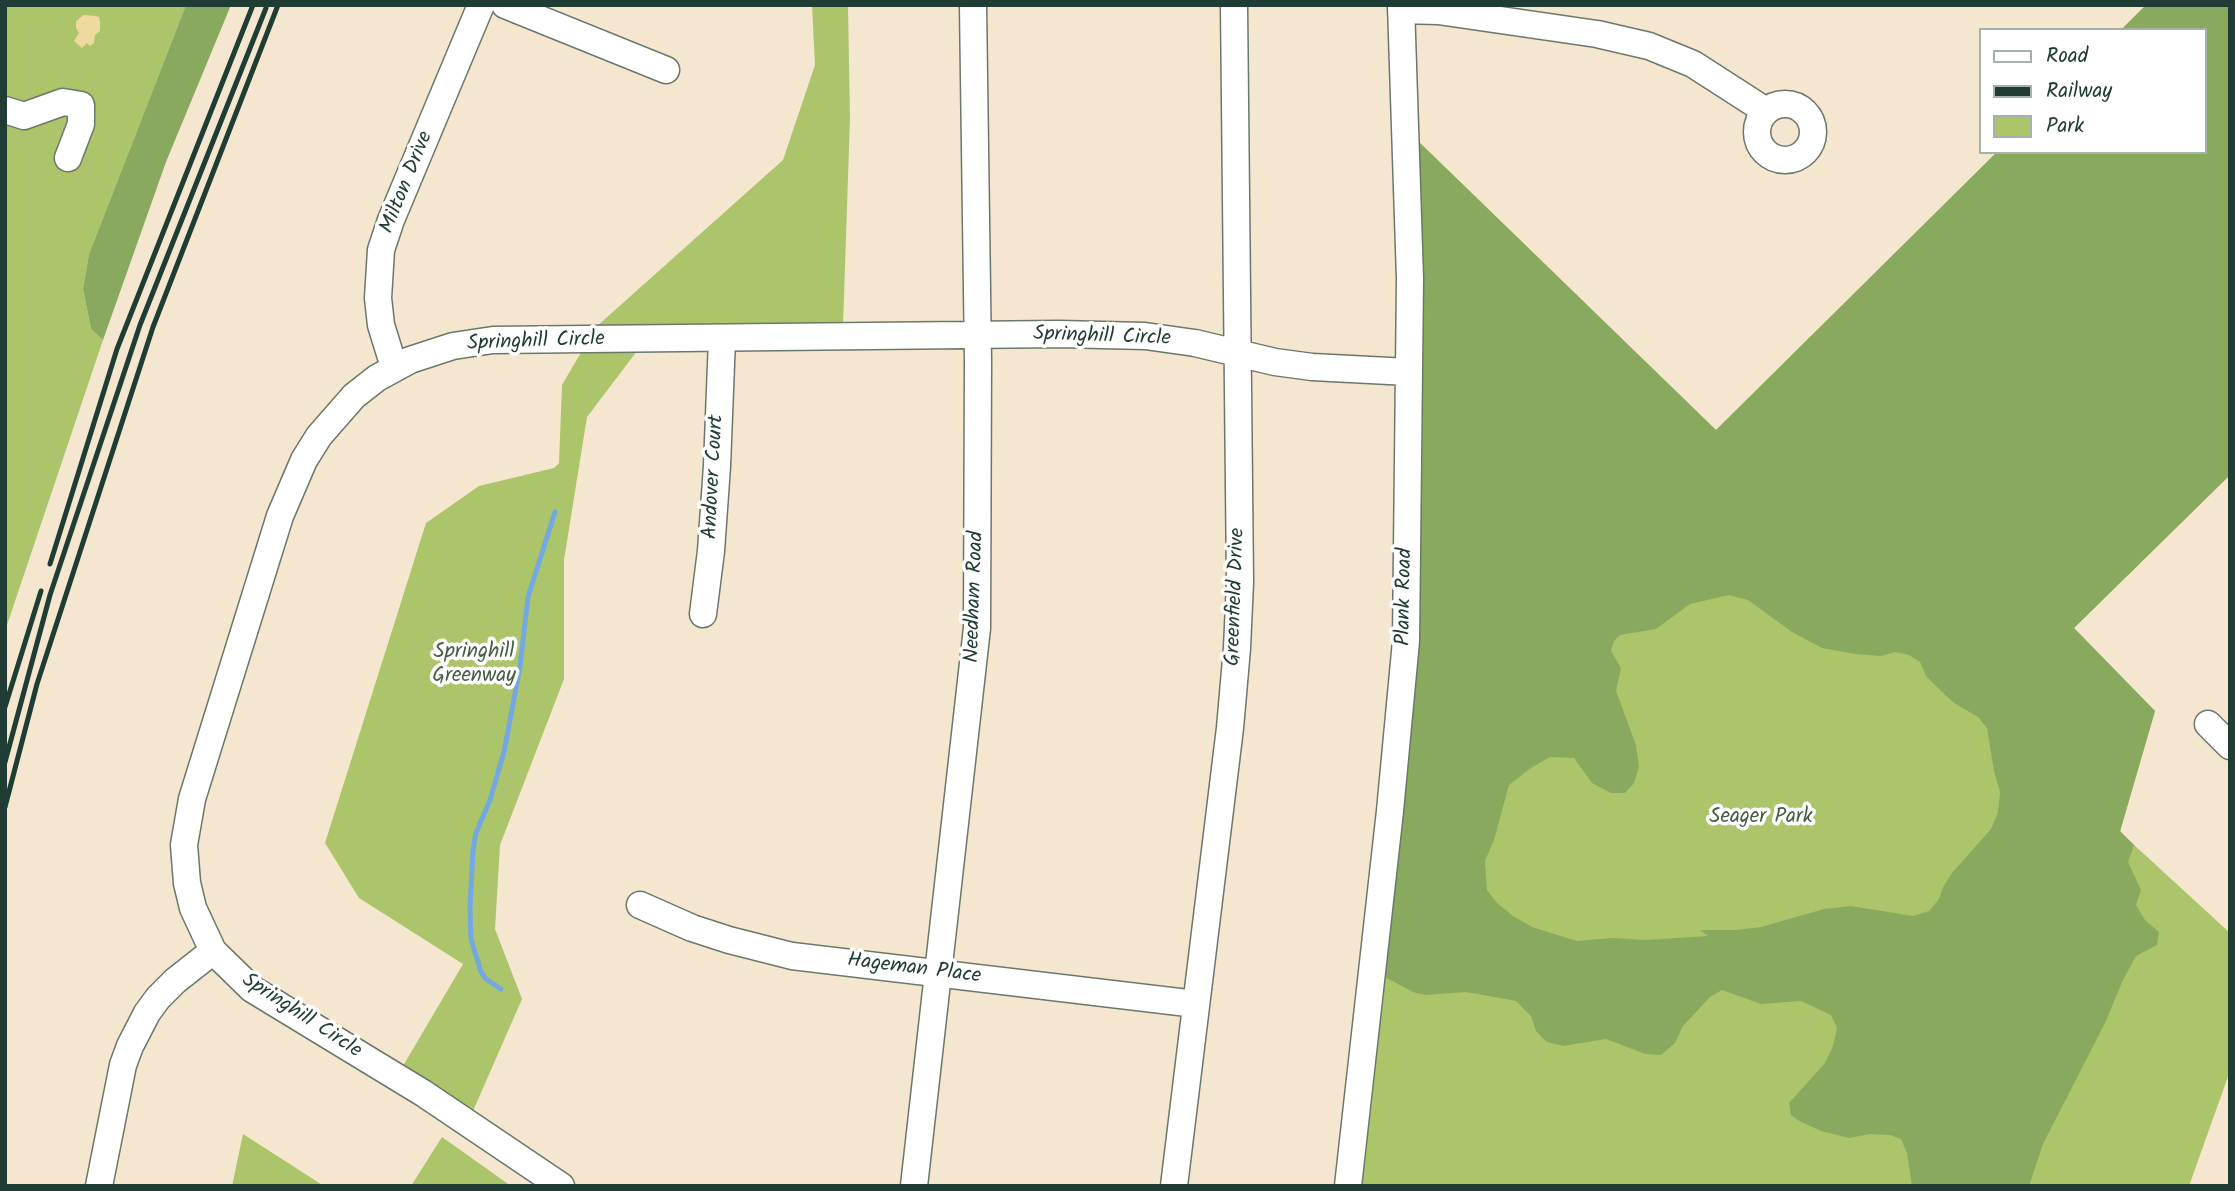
<!DOCTYPE html>
<html>
<head>
<meta charset="utf-8">
<style>
	body { margin:0 }
	#map { position:relative; width:2235px; height:1191px; overflow:hidden; background:#f5e7cf; font-family:Kalam,sans-serif }
	canvas { display:block }
	.frame { position:absolute; inset:0; border:7px solid #1f3d34; pointer-events:none }
	.legend { position:absolute; left:1979px; top:28px; width:228px; height:126px; box-sizing:border-box; background:#fff; border:2px solid #a5b1ae; margin:0; padding:9px 12px; list-style:none; font-size:21px; color:#1f3d34 }
	.legend li { display:flex; align-items:center; gap:14px; height:35px }
	.legend b { width:35px; border:2px solid #a5b1ae }
</style>
</head>
<body>
<div id="map">
<canvas width="2235" height="1191"></canvas>
<div class="frame"></div>
<ul class="legend">
<li><b style="height:9px;background:#fff"></b>Road</li>
<li><b style="height:9px;background:#1f3d34"></b>Railway</li>
<li><b style="height:19px;background:#acc56a"></b>Park</li>
</ul>
</div>
<script>
const context = document.querySelector('canvas').getContext('2d');
context.lineJoin = 'round';
function fillPath(path, color) {
  context.fillStyle = color;
  context.fill(path, 'evenodd');
}
function shape(rows) {
  const path = new Path2D();
  for (const r of rows) {
    if (r.length === 3) {
      path.moveTo(r[0] + r[2], r[1]);
      path.arc(r[0], r[1], r[2], 0, 2 * Math.PI);
      continue;
    }
    path.moveTo(r[0], r[1]);
    for (let i = 2; i < r.length; i += 2) path.lineTo(r[i], r[i + 1]);
  }
  return path;
}
function stroke(path, color, width, dash) {
  context.strokeStyle = color;
  context.lineWidth = width;
  context.lineCap = dash ? 'butt' : 'round';
  context.setLineDash(dash || []);
  context.stroke(path);
}
function write(font, color, halo, rows, align = 'center') {
  context.font = font + ' Kalam,sans-serif';
  context.lineWidth = 7;
  context.setLineDash([]);
  context.textBaseline = 'middle';
  context.strokeStyle = halo;
  context.fillStyle = color;
  for (const [text, x, y, turn = 0] of rows) {
    context.save();
    context.translate(x, y);
    context.rotate((+turn || 0) * Math.PI / 180);
    context.textAlign = isNaN(turn) ? turn : align;
    if (halo) context.strokeText(text, 0, 0);
    context.fillText(text, 0, 0);
    context.restore();
  }
}
fillPath(shape([
	[5,5,186,5,89,254,83,289,91,329,103,340,5,631],
	[812,5,848,5,850,118,843,326,656,326,587,417,564,560,564,679,500,845,495,929,522,999,473,1111,403,1066,463,964,359,898,325,843,426,523,479,486,554,468,559,463,562,385,596,327,783,160,815,65],
	[2146,5,2230,5,2230,475,2074,628,2155,711,2120,832,2230,933,2230,1071,2189,1186,1359,1186,1416,624,1422,495,1423,344,1417,140,1716,430,1997,152,2205,152,2205,30,2121,30],
	[243,1134,324,1186,232,1186],
	[442,1137,511,1186,411,1186]
]), '#acc56a');
fillPath(shape([
	[186,5,231,5,166,162,103,340,91,329,83,289,89,254],
	[2146,5,2230,5,2230,475,2074,628,2155,711,2120,831,2134,845,2128,862,2141,890,2136,905,2145,920,2159,932,2157,945,2136,956,2123,980,2105,1023,2043,1144,2029,1186,1912,1186,1907,1153,1901,1139,1890,1135,1870,1134,1849,1138,1821,1131,1799,1121,1791,1115,1789,1103,1825,1063,1833,1046,1837,1028,1831,1015,1801,1001,1761,1004,1722,990,1710,997,1683,1026,1675,1043,1661,1055,1645,1054,1606,1039,1563,1046,1547,1042,1536,1031,1531,1016,1516,1001,1466,992,1425,995,1413,992,1381,975,1416,624,1422,495,1423,344,1417,140,1716,430,1997,152,2205,152,2205,30,2121,30],
	[1729,595,1748,600,1792,632,1822,648,1855,654,1881,656,1895,652,1909,655,1920,662,1926,676,1940,690,1954,703,1978,717,1987,728,1994,771,2000,792,1998,812,1991,829,1952,873,1943,887,1939,899,1929,911,1913,916,1851,906,1824,909,1761,927,1736,930,1700,930,1708,936,1645,940,1612,938,1577,941,1532,927,1513,916,1497,903,1487,890,1485,861,1494,840,1509,785,1531,768,1550,757,1574,758,1592,783,1611,793,1625,793,1634,783,1639,767,1636,745,1616,691,1621,668,1611,651,1614,641,1620,635,1656,629,1690,604]
]), '#89aa5e');
fillPath(shape([
	[84,15,95,16,99,17,100,22,100,31,95,35,94,43,90,46,87,43,82,48,74,41,79,33,76,28,76,21]
]), '#eeda9e');
stroke(shape([
	[501,989,486,979,481,972,471,939,470,907,473,850,476,833,490,800,504,752,520,667,528,597,555,512]
]), '#74a8e1', 5);
const minor = shape([
	[505,5,666,70],
	[1401,10,1438,11,1597,34,1649,46,1693,64,1766,111],
	[1785,132,28],
	[5,110,24,116,63,102,81,105,81,124,68,158],
	[394,367,381,325,378,298,381,250,391,220,481,5],
	[703,614,711,551,717,466,722,339],
	[2208,724,2230,746],
	[640,905,692,928,729,940,792,956,1196,1004],
	[99,1186,123,1065,130,1046,147,1013,158,998,175,981,213,951],
	[561,1186,423,1093,252,989,213,951,193,908,187,883,184,845,192,799,280,516,304,460,319,436,354,396,377,378,410,360,453,346,493,340,1059,334,1145,336,1195,343,1275,362,1312,367,1409,372],
	[914,1186,977,628,978,361,973,5],
	[1174,1186,1230,728,1237,648,1240,582,1234,5],
	[1348,1186,1390,811,1406,641,1410,279,1401,5]
]);
stroke(minor, '#6a786a', 29);
stroke(minor, '#fff', 26);
stroke(shape([
	[50,564,117,349,253,5],
	[5,707,41,591],
	[5,762,50,595,140,325,266,8],
	[5,807,37,684,153,327,278,5]
]), '#1f3d34', 5);
write('21px', '#1f3d34', '#fff', [
	["Milton Drive",408,183,-68],
	["Springhill Circle",1102,338,2],
	["Springhill Circle",536,343,-2],
	["Andover Court",715,477,-87],
	["Needham Road",976,597,-88],
	["Greenfield Drive",1237,597,-88],
	["Plank Road",1406,597,-89],
	["Hageman Place",914,970,7],
	["Springhill Circle",301,1017,33]
]);
write('21px', '#425f42', '#fff', [
	["Springhill",474,653],
	["Greenway",474,677],
	["Seager Park",1761,818]
]);
</script>
</body>
</html>
